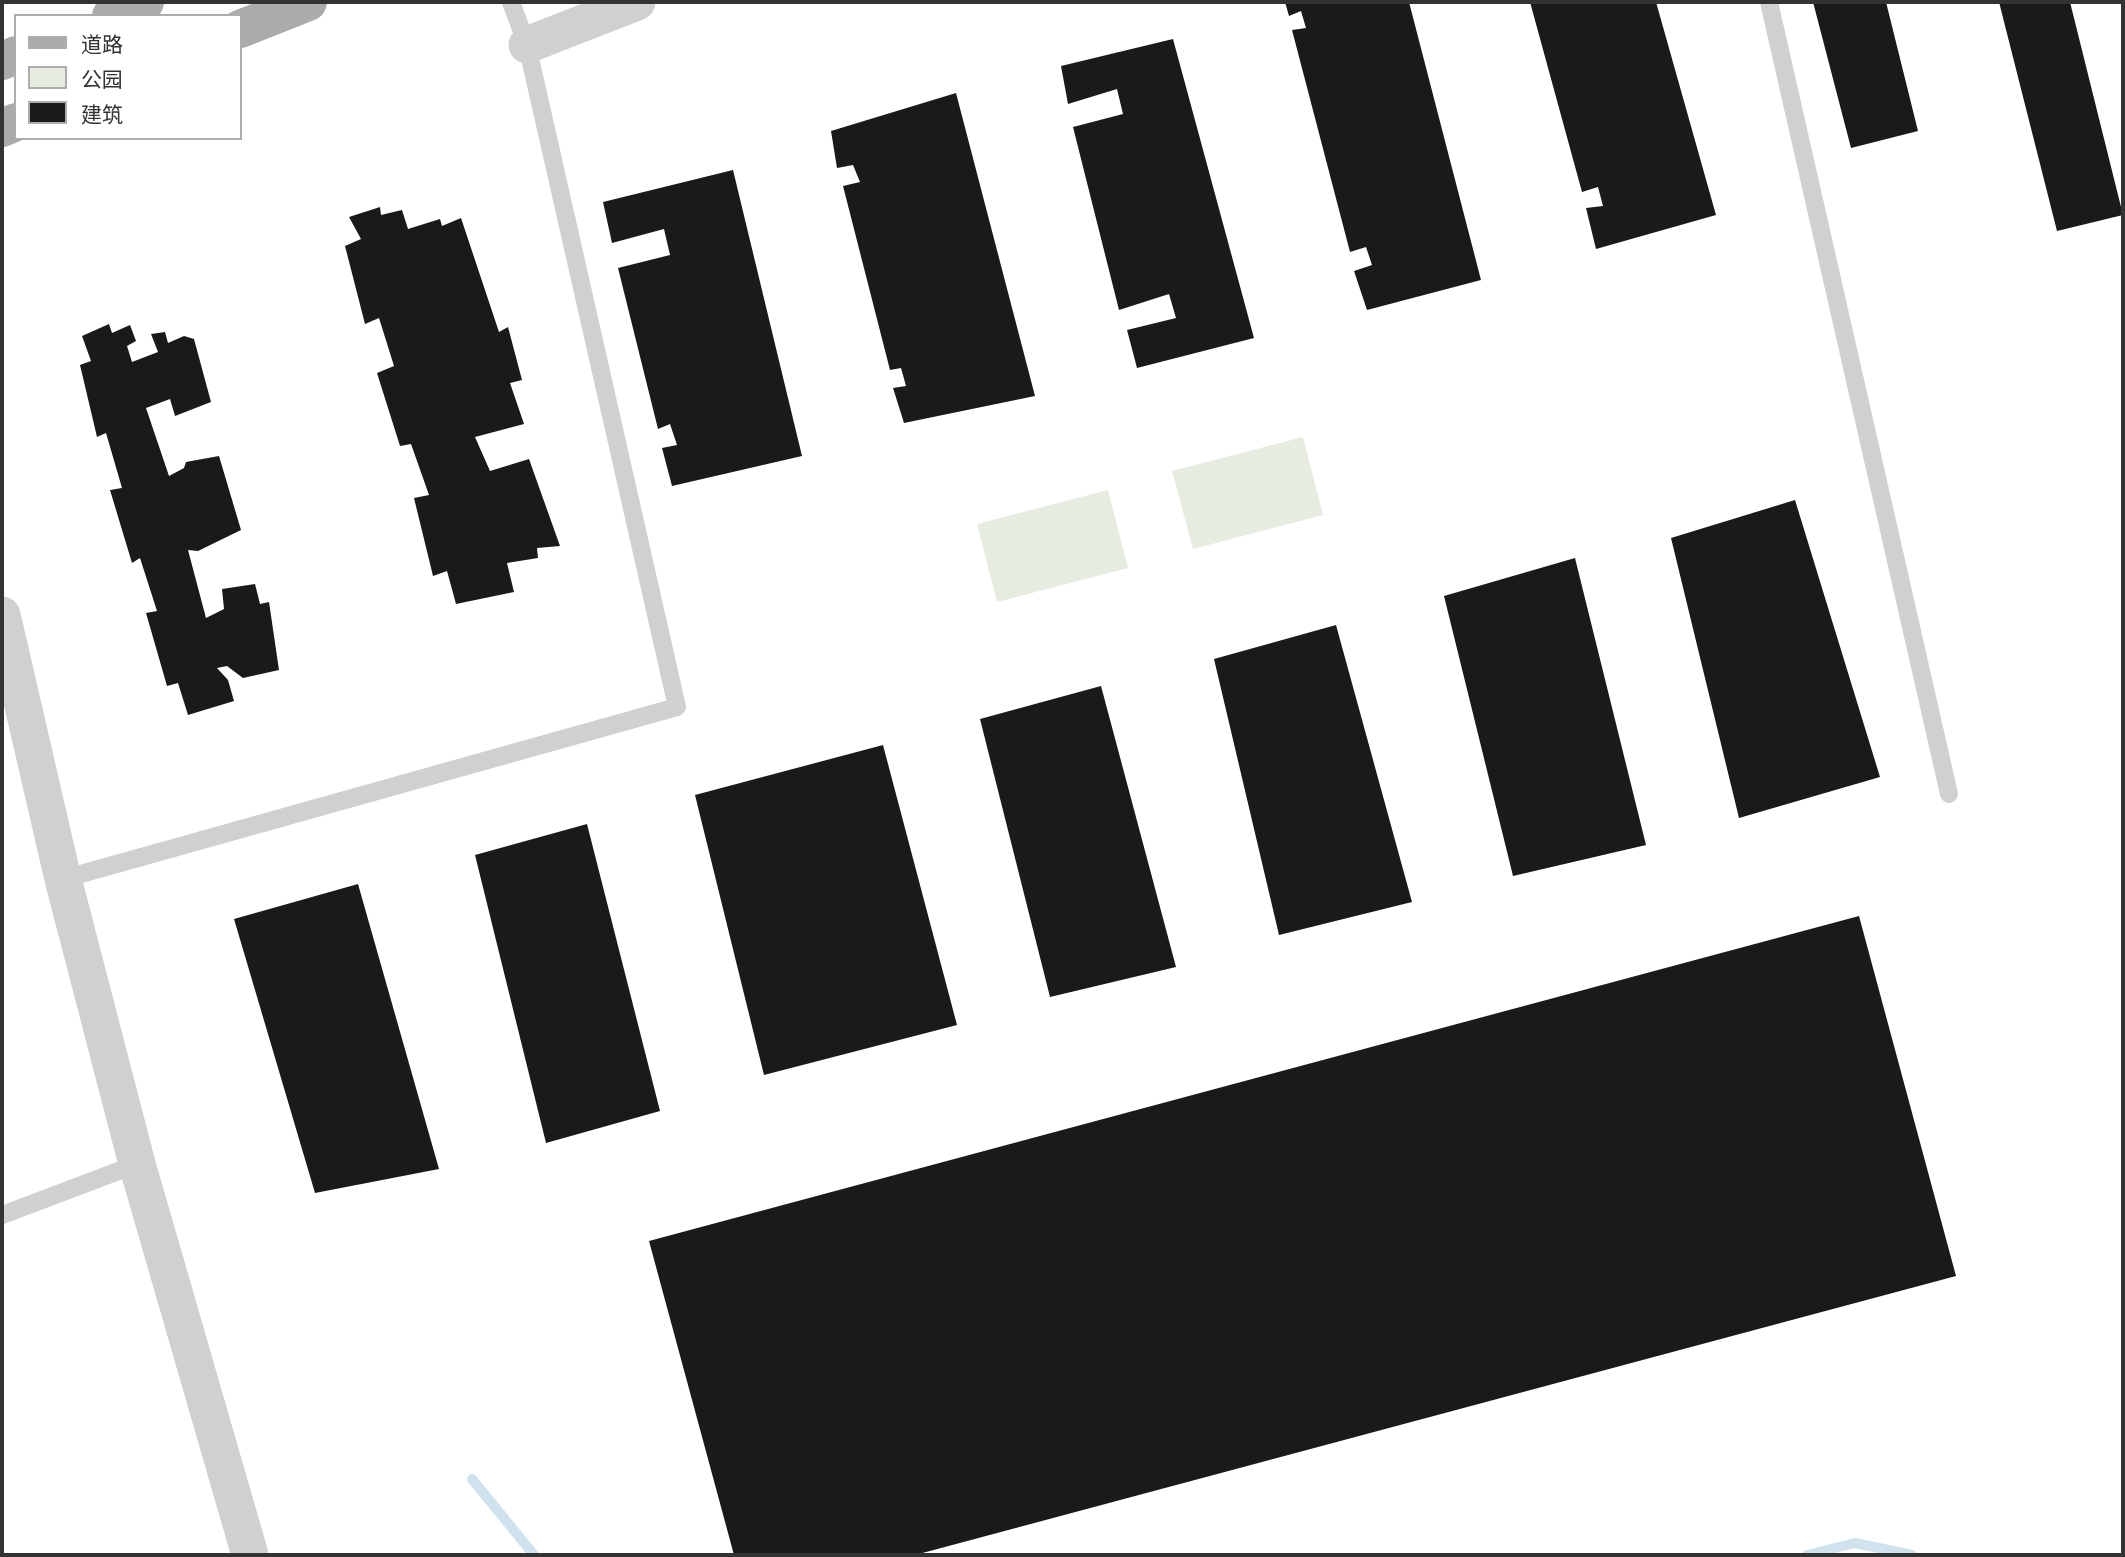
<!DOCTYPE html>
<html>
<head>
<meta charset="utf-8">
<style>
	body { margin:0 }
	#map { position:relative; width:2125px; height:1557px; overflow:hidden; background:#fff; font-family:"Varela Round","Noto Sans SC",sans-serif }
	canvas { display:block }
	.frame { position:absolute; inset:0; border:4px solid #333; pointer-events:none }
	.legend { position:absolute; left:14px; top:14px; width:228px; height:126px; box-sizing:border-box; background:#fff; border:2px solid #adadad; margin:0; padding:9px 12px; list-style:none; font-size:21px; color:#333 }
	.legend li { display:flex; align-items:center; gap:14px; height:35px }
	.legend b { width:35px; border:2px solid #adadad }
</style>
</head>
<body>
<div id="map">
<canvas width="2125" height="1557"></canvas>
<div class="frame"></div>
<ul class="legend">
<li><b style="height:9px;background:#ababab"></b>道路</li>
<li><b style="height:19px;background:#e6ecdf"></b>公园</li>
<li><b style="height:19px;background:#1a1a1a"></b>建筑</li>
</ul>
</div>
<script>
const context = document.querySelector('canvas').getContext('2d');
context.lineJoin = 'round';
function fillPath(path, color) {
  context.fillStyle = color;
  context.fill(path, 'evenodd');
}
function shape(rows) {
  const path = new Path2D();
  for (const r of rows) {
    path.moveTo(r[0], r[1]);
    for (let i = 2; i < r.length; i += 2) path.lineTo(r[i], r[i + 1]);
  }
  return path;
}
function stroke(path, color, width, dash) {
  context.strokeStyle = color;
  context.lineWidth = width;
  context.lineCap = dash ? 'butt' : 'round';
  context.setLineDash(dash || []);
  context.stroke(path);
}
fillPath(shape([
	[1303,437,1323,515,1193,549,1172,471],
	[1108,490,1128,568,997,602,977,524]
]), '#e6ecdf');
stroke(shape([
	[472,1479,534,1555],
	[1807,1555,1855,1543,1912,1555]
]), '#cfe2ee', 10);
fillPath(shape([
	[1285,2,1409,2,1481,280,1367,310,1354,271,1372,265,1366,247,1350,252,1292,30,1306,28,1301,11,1289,16],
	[1530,2,1656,2,1716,215,1596,249,1586,208,1603,206,1598,187,1582,192],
	[1813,2,1886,2,1918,131,1851,148],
	[1999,2,2070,2,2123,215,2057,231],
	[1173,39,1254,338,1137,368,1127,330,1176,318,1169,294,1119,310,1073,127,1123,114,1117,89,1068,104,1061,66],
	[956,93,1035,396,904,423,893,388,906,386,901,368,890,370,843,186,860,182,853,165,837,168,831,131],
	[733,170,802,456,672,486,662,448,677,445,670,424,658,429,618,268,670,255,664,229,612,243,603,202],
	[380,207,381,215,402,210,408,229,440,219,442,226,461,218,499,332,508,327,522,380,510,383,524,424,475,437,490,471,529,459,560,546,537,548,538,558,507,563,514,592,456,604,447,571,433,576,414,498,429,495,411,444,400,446,377,373,394,366,379,318,365,324,345,246,361,239,349,217],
	[109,324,112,333,130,325,136,341,127,346,132,362,158,352,151,334,165,332,168,343,184,336,194,339,211,402,175,416,170,399,146,408,169,476,184,468,186,462,219,456,241,530,198,551,188,550,206,618,224,609,222,589,255,584,260,604,269,602,279,670,243,678,227,666,217,668,228,680,234,701,188,715,178,683,167,686,146,613,157,611,140,558,132,563,110,490,122,488,106,433,97,437,80,365,91,361,82,336],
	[1795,500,1880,777,1739,818,1671,538],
	[1575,558,1646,845,1513,876,1444,596],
	[1336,625,1412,902,1279,935,1214,659],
	[1101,686,1176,967,1050,997,980,719],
	[883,745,957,1025,764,1075,695,795],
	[587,824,660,1111,546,1143,475,855],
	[358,884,439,1169,315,1193,234,919],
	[1859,916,1956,1276,915,1555,734,1555,649,1241]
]), '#1a1a1a');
stroke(shape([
	[1769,2,1949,794],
	[63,879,677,707,527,45,511,2],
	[2,1215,137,1164]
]), '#d0d0d0', 18);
stroke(shape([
	[527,45,637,2],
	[2,615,63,879,137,1164,250,1555]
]), '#d0d0d0', 37);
stroke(shape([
	[111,16,145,2],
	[240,29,308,2],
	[2,61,16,55],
	[2,128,16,122]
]), '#ababab', 38);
</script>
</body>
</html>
